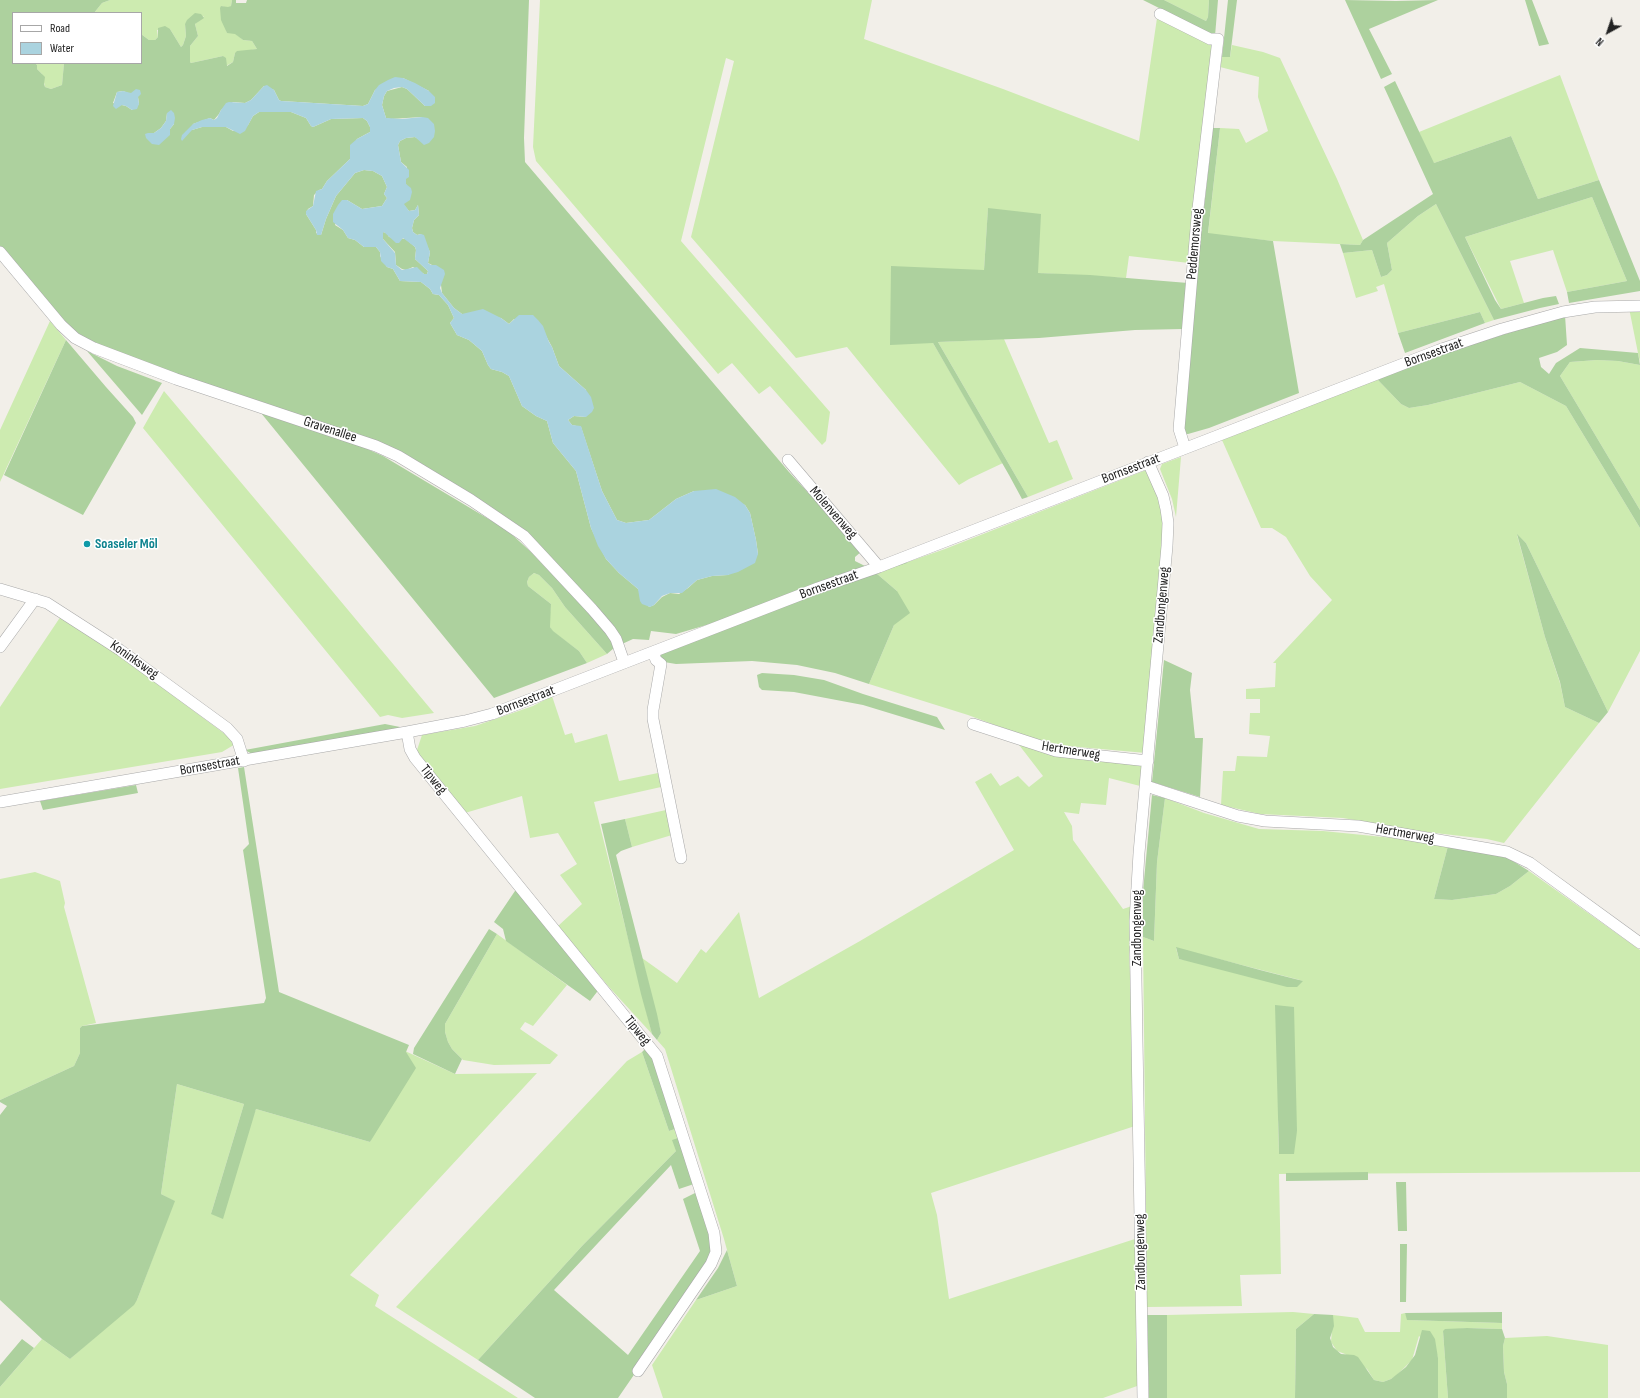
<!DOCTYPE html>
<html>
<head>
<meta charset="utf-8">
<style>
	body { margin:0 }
	#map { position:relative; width:1640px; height:1398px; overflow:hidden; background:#f2efe9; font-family:"Sofia Sans Condensed",sans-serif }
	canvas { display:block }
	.legend { position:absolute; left:12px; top:12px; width:130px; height:52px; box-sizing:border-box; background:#fff; border:1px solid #a7a7a7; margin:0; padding:5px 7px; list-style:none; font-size:12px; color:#222 }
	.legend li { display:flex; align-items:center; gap:8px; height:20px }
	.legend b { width:20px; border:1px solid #a7a7a7 }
	.north { position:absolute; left:1588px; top:12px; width:40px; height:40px; -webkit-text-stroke:3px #fff; paint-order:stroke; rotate:220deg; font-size:11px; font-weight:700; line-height:16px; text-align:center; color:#222 }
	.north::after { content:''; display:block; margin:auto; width:14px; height:18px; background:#222; clip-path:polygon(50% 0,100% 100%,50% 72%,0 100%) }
</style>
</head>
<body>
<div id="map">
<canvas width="1640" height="1398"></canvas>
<ul class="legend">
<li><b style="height:5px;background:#fff"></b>Road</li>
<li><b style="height:11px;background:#aad3df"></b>Water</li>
</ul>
<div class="north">N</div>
</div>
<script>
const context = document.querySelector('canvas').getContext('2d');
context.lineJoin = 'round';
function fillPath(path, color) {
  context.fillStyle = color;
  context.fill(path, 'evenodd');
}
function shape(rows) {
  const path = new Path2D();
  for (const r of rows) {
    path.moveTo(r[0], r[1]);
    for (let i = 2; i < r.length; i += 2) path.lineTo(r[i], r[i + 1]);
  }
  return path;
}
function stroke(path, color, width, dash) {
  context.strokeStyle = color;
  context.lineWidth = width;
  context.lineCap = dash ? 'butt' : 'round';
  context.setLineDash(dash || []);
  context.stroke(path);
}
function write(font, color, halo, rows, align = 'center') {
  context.font = font + ' "Sofia Sans Condensed",sans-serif';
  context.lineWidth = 3;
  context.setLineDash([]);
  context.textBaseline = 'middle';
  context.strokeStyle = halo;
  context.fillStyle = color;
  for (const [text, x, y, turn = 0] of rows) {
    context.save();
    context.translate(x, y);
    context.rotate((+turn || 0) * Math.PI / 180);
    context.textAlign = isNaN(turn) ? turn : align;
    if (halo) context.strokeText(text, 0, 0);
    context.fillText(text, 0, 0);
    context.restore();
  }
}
fillPath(shape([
	[110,0,232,0,231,6,228,8,221,6,227,33,235,33,243,40,252,41,257,49,235,53,233,62,226,66,223,56,191,63,190,62,190,46,198,36,195,24,204,16,185,24,186,36,183,45,181,47,170,29,157,30,158,37,155,40,149,40,141,34,141,13,94,13,102,3],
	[540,0,872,0,864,39,1003,89,1139,141,1157,18,1214,45,1189,263,1129,256,1126,278,1038,273,988,209,984,270,933,343,1003,463,969,479,959,485,847,347,796,358,691,237,734,61,726,58,681,241,830,412,826,441,822,445,770,386,759,394,732,363,718,374,536,161,533,147],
	[1164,0,1209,0,1208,17,1206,21],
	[1232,45,1263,52,1280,58,1337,179,1363,240,1360,245,1273,241,1208,234,1220,128,1239,129,1246,143,1268,131,1258,97,1259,77,1220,67,1222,57,1230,57],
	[35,63,64,63,62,85,51,89,45,87,42,74,37,69,37,65],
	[1560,75,1599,180,1538,199,1511,136,1434,163,1432,162,1419,132],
	[1592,197,1627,281,1567,292,1553,250,1510,261,1524,303,1501,309,1465,237],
	[1436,204,1494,320,1485,323,1480,312,1398,333,1384,284,1376,287,1378,291,1356,298,1343,253,1372,250,1381,277,1387,275,1392,270,1387,243,1418,216],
	[1629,308,1640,309,1640,362,1638,353],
	[50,321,66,340,0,482,0,430],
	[1004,339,1049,443,1057,440,1073,479,1028,497,938,342],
	[1597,360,1618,361,1640,365,1640,510,1560,376,1570,362],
	[1377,379,1401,404,1409,408,1428,405,1520,382,1566,406,1640,528,1640,651,1608,712,1526,543,1517,535,1545,637,1560,683,1565,707,1599,723,1504,843,1487,839,1418,831,1343,818,1260,814,1221,805,1223,771,1235,771,1237,756,1267,757,1270,736,1249,734,1250,713,1260,713,1260,699,1246,699,1246,689,1275,687,1276,663,1273,663,1332,600,1310,576,1286,537,1272,528,1261,528,1222,440],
	[164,391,318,574,434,713,402,718,388,715,380,717,143,428],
	[1181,457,1176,517,1172,499,1160,469,1162,464],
	[1146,470,1166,511,1146,753,1067,746,1044,741,1027,737,968,715,869,684,894,625,897,591,876,573,945,549],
	[534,573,539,575,552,588,565,607,607,654,587,663,579,651,552,631,550,627,549,621,551,604,528,586,527,582,529,577],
	[61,616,90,634,237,743,222,752,0,789,0,707],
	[552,696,565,735,572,733,575,743,607,734,619,781,658,773,661,787,594,802,652,1034,609,987,558,926,582,904,560,875,577,864,558,833,530,838,522,796,465,813,416,753,422,735,475,726,533,706],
	[1016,741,1145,764,1144,787,1109,778,1106,805,1081,803,1079,814,1064,812,1072,826,1073,840,1123,909,1132,906,1129,955,1138,1125,931,1193,937,1215,949,1299,1138,1238,1140,1385,1103,1398,663,1398,652,1365,696,1300,737,1286,724,1239,665,1049,657,1040,661,1033,642,958,677,983,701,949,706,953,739,912,759,998,860,941,1014,850,975,782,991,773,1000,786,1018,776,1029,787,1043,776],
	[1165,798,1204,813,1259,829,1323,831,1393,838,1448,846,1434,899,1452,900,1496,894,1510,886,1529,871,1640,950,1640,1172,1279,1174,1281,1274,1240,1275,1242,1306,1147,1307,1143,937,1154,941,1157,862],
	[1176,948,1296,979,1303,981,1179,959],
	[1278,1120,1297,1131,1279,1154],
	[666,810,672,835,632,847,625,819],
	[35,872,60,881,65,903,64,907,96,1023,82,1026,80,1028,80,1053,74,1066,0,1100,0,879],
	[497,934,567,985,533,1026,525,1022,520,1029,558,1055,550,1064,494,1065,463,1060,452,1049,448,1042,445,1032,445,1024],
	[405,1051,455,1074,537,1073,350,1275,379,1295,375,1306,518,1398,0,1398,0,1387,42,1339,70,1359,137,1300,174,1201,161,1194,177,1084,244,1104,211,1214,256,1109,370,1142],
	[642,1052,669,1131,678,1128,681,1137,676,1151,582,1246,478,1360,396,1307,627,1061],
	[1293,1312,1314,1314,1296,1329,1295,1398,1167,1398,1167,1315],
	[1405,1313,1408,1320,1502,1323,1502,1329,1467,1328,1443,1331,1448,1398,1438,1398,1438,1358,1436,1351,1419,1336,1412,1360,1396,1376,1391,1379,1383,1382,1374,1380,1367,1369,1345,1354,1337,1351,1331,1342,1333,1315,1358,1318,1365,1332,1400,1332,1401,1314],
	[1547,1336,1608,1345,1608,1398,1507,1398,1507,1384,1504,1372,1503,1346,1505,1338]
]), '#cdebb0');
fillPath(shape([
	[0,0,110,0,102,3,94,13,13,13,13,63,35,63,37,65,37,69,45,77,44,84,45,87,51,89,62,85,64,63,141,63,141,34,149,40,155,40,158,37,158,28,165,26,170,29,181,47,183,45,186,36,185,24,187,20,195,13,201,14,204,18,195,24,198,36,190,46,190,62,191,63,223,56,226,58,227,66,233,62,235,53,237,51,257,49,252,41,243,40,235,34,227,33,221,20,220,8,221,6,228,7,231,6,232,0,236,0,236,3,246,3,247,0,529,0,524,138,525,162,789,472,862,551,855,557,855,561,867,567,754,611,676,634,651,631,649,640,633,639,622,644,525,532,384,446,140,364,88,342,62,320,0,246],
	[403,78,429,91,425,106,407,89,402,87,387,91,384,96,382,105,386,118,391,119,422,117,420,140,415,137,406,138,400,141,398,145,401,162,407,167,405,181,407,187,403,204,409,211,415,210,418,205,419,215,414,220,412,228,413,232,417,235,421,234,430,252,428,263,434,266,441,285,442,293,454,308,462,314,501,318,509,324,514,319,546,336,552,347,559,366,586,390,586,417,574,416,568,420,572,425,581,427,602,491,617,520,626,523,649,520,676,499,694,491,745,505,750,513,756,540,758,554,728,575,712,576,697,580,688,588,679,594,670,593,662,597,654,605,649,607,638,589,619,573,606,559,591,528,576,471,553,443,547,421,536,416,522,406,509,376,502,372,491,369,488,365,482,351,469,340,457,335,450,323,454,318,448,305,439,295,433,294,430,289,421,282,400,281,393,269,387,267,380,256,380,252,376,247,364,247,355,240,348,238,343,230,335,225,347,200,362,209,382,206,387,198,384,194,387,187,382,176,373,171,364,170,355,173,336,196,326,219,321,235,316,233,316,230,306,214,308,209,313,206,314,195,319,190,322,189,327,181,350,159,350,153,357,139,370,132,370,127,367,121,363,118,331,119,313,127,311,126,306,118,291,112,259,112,253,116,248,125,233,131,226,127,214,126,202,127,192,130,193,124,210,118,214,120,219,114,221,110,233,102,245,103,251,100,264,86,274,90,279,100,281,101,363,106,368,104,375,90],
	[123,91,138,97,139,104,132,110,126,106,113,103,117,92],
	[167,113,174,124,170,129,170,135,148,133,154,133,161,128,166,121],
	[1143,0,1164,0,1206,21,1208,17,1209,0,1218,0,1215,36],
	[1228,0,1237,0,1230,57,1222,57],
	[1345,0,1396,1,1438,0,1369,29,1392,74,1381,79],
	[1525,0,1532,0,1549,44,1539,46],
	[1395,81,1434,163,1511,136,1538,199,1599,180,1640,281,1640,291,1569,303,1567,292,1627,281,1592,197,1465,237,1495,300,1501,309,1543,298,1556,296,1559,304,1540,308,1494,320,1436,204,1418,216,1387,243,1392,270,1387,275,1381,277,1372,250,1343,253,1340,244,1360,245,1363,240,1433,194,1384,87],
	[1213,128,1220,128,1208,233,1273,241,1299,393,1209,428,1188,434,1183,434,1201,234],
	[988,208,1041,214,1038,273,1090,275,1188,283,1183,329,1135,330,1039,338,938,342,1028,497,1022,499,1009,475,933,343,890,345,891,266,984,270],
	[383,232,387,233,389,237,406,239,415,247,416,250,415,259,428,271,427,274,424,274,413,267,406,270,402,269,396,265,395,252,383,239],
	[1480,312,1485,323,1405,353,1398,333],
	[1565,315,1567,345,1557,352,1539,358,1541,367,1549,374,1556,363,1580,348,1638,353,1640,365,1618,361,1597,360,1570,362,1560,376,1640,510,1640,528,1566,406,1520,382,1428,405,1409,408,1401,404,1377,379,1442,354],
	[66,340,106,387,133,417,136,423,83,515,4,475],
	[87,351,117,366,162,383,142,415],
	[261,413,365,448,383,456,507,530,531,552,607,632,614,648,607,654,565,607,552,588,539,575,534,573,529,577,527,582,528,586,551,604,550,627,553,631,579,651,587,663,494,698],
	[1517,534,1526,543,1608,712,1599,723,1565,707,1560,682,1545,637],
	[905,558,907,563,876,573,897,591,910,613,894,625,869,684,835,673,797,665,752,661,676,664,664,662,661,659,661,654],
	[1164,660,1192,673,1190,690,1195,738,1203,738,1200,797,1152,782],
	[762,673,794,675,824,680,863,694,937,717,945,730,863,705,794,692,762,690,759,687,757,675],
	[385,724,405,728,252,754,245,750],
	[244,767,279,992,409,1045,406,1052,416,1068,370,1142,256,1109,223,1219,211,1214,244,1104,177,1084,161,1194,175,1201,137,1300,134,1305,70,1359,42,1339,0,1300,0,1115,7,1106,0,1102,0,1100,74,1066,80,1053,80,1028,82,1026,264,1003,266,998,243,850,249,844,238,768],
	[136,785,138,793,43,810,40,801],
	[1152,795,1165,798,1157,862,1154,941,1143,937,1143,891],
	[625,819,632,847,621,851,616,855,657,1014,661,1033,657,1040,652,1034,641,994,601,824],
	[1448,846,1508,858,1529,871,1510,886,1496,894,1452,900,1434,899],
	[517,888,600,988,590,1001,506,941,503,929,494,922],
	[489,929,497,934,445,1024,445,1032,448,1042,452,1049,462,1059,455,1074,413,1054,414,1048],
	[1176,947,1260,970,1303,981,1297,987,1287,987,1179,959],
	[1275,1005,1294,1007,1297,1131,1294,1154,1279,1154],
	[648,1046,678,1128,669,1131,642,1052],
	[681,1137,697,1183,679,1189,671,1165,554,1290,628,1355,700,1251,683,1199,699,1191,712,1233,711,1263,618,1398,535,1398,478,1360,582,1246,676,1151,672,1140],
	[1368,1172,1368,1180,1286,1181,1286,1173],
	[1396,1182,1406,1182,1407,1231,1398,1231],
	[1400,1244,1407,1244,1406,1302,1400,1302],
	[727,1250,737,1286,696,1300,718,1268],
	[1502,1312,1502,1323,1407,1320,1405,1313],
	[1314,1314,1333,1315,1334,1326,1330,1338,1333,1347,1341,1354,1354,1355,1358,1357,1374,1380,1383,1382,1391,1379,1406,1367,1415,1355,1422,1330,1430,1331,1435,1339,1438,1358,1438,1398,1295,1398,1296,1329],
	[1147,1315,1167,1315,1167,1398,1149,1398],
	[1467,1328,1502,1329,1505,1338,1503,1346,1504,1372,1507,1384,1507,1398,1448,1398,1443,1331,1445,1329],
	[22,1339,34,1348,0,1387,0,1365]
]), '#add19e');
fillPath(shape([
	[395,77,403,78,415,83,429,91,435,97,435,103,431,106,425,106,407,89,402,87,394,88,387,91,384,96,382,105,386,118,402,119,422,117,428,118,434,124,435,131,434,137,429,143,424,145,415,137,406,138,400,141,398,145,401,162,409,170,409,177,406,179,406,184,411,188,412,192,410,200,404,204,409,211,415,210,418,205,419,215,414,220,412,228,413,232,417,235,421,234,424,235,430,252,428,263,431,265,436,265,444,270,445,274,440,288,442,293,454,308,462,314,483,309,501,318,509,324,519,315,533,315,538,320,543,326,549,342,552,347,559,366,586,390,591,397,594,408,592,412,586,417,574,416,568,420,572,425,581,426,602,491,617,520,626,523,649,520,676,499,694,491,716,489,735,497,745,505,750,513,756,540,758,554,755,563,738,572,728,575,712,576,697,580,682,593,670,593,662,596,654,605,650,607,642,604,640,601,638,589,619,573,606,559,598,546,591,528,576,471,553,443,547,421,536,416,522,406,509,376,502,372,491,369,488,365,482,351,469,340,457,335,450,323,454,318,448,305,439,295,433,294,430,289,421,282,400,281,393,269,387,267,381,261,380,252,376,247,364,247,355,240,348,238,343,230,333,222,333,214,338,205,342,200,347,200,362,209,382,206,387,198,384,194,387,187,382,176,373,171,364,170,355,173,336,196,326,219,321,235,317,235,316,230,306,214,306,211,313,206,316,191,322,189,327,181,350,159,350,145,357,139,370,132,370,127,367,121,363,118,331,119,313,127,311,126,306,118,291,112,259,112,253,116,245,131,240,134,226,127,202,127,192,130,182,141,181,139,182,135,193,124,202,120,210,118,214,120,217,118,221,110,226,103,229,102,245,103,251,100,264,86,267,85,274,90,279,100,281,101,363,106,368,104,375,90,379,85,388,80],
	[384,232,396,243,399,243,403,238,415,247,416,250,415,259,428,271,427,274,424,274,417,267,402,270,396,265,395,253,383,239,383,233],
	[136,89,140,90,141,94,138,97,139,104,137,109,132,110,126,106,122,105,116,109,113,106,117,92,123,91,131,93],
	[171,110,174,113,175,118,174,124,170,129,170,135,159,145,152,144,146,138,145,134,148,133,154,133,161,128,166,121,167,113]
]), '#aad3df');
const minor = shape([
	[1160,14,1210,39,1218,39,1197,217,1179,429,1185,448],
	[0,252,61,325,75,338,94,348,176,379,376,446,398,456,471,500,524,536,592,609,610,630,616,639,624,662],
	[788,460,879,567],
	[0,589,47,603,120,650,227,728,237,739,244,761],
	[0,647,35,599],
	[653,652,656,660,661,664,653,710,653,719,681,858],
	[973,724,1056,751,1148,761],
	[407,732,410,749,415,758,657,1056,714,1233,716,1252,711,1264,638,1371],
	[1146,786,1238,816,1265,821,1358,826,1507,852,1530,863,1640,943],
	[0,802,407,732,465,721,492,714,818,588,879,567,1439,350,1502,329,1563,312,1595,307,1640,306],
	[1143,1398,1135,921,1139,853,1167,546,1168,523,1166,509,1163,496,1148,462]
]);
stroke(minor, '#a9a9a9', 12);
stroke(minor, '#fff', 11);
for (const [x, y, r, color] of [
	[87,544,4,"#0f9aa8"]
]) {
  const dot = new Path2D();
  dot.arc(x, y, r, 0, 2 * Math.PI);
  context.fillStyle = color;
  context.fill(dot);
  stroke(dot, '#fff', 1.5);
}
write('14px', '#222', '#fff', [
	["Peddemorsweg",1195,244,-85],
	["Bornsestraat",1434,353,-20],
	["Gravenallee",330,430,18],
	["Bornsestraat",1131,469,-21],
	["Molenvenweg",833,513,49],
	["Bornsestraat",829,585,-20],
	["Zandbongenweg",1162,605,-85],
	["Koninksweg",134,660,35],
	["Bornsestraat",526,701,-21],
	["Hertmerweg",1071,751,9],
	["Bornsestraat",210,766,-10],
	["Tipweg",433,780,51],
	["Hertmerweg",1405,834,10],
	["Zandbongenweg",1137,928,-90],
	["Tipweg",637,1031,51],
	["Zandbongenweg",1141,1252,-91]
]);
write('bold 14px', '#0d838f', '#fff', [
	["Soaseler Möl",95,544]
], 'left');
</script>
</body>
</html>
